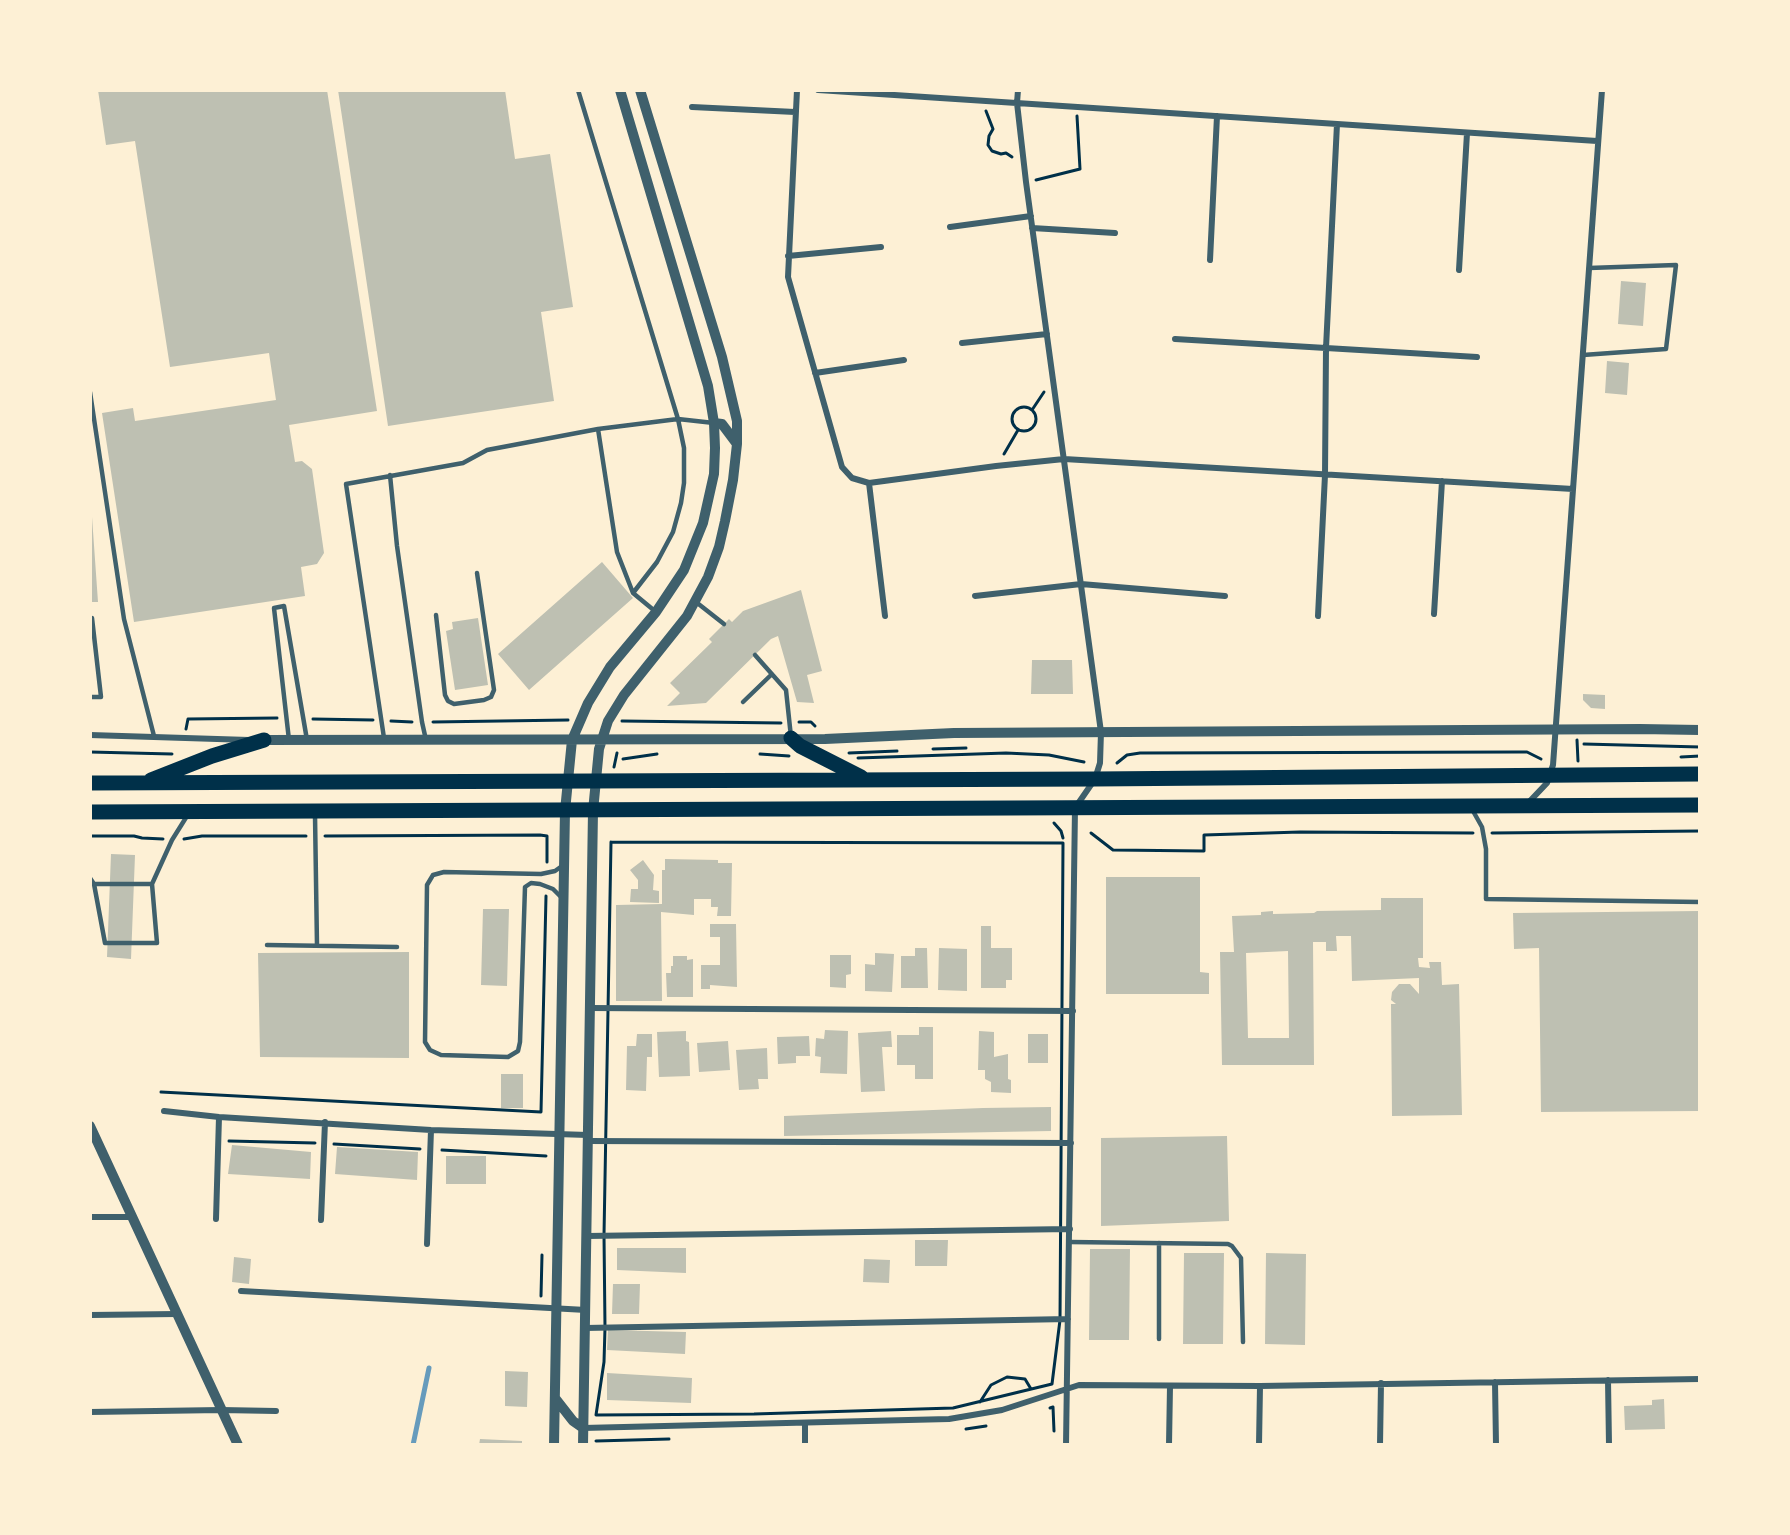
<!DOCTYPE html>
<html>
<head>
<meta charset="utf-8">
<style>
	body { margin:0 }
	#map { position:relative; width:1790px; height:1535px; overflow:hidden; background:#fdf0d5; font-family:"Crimson Pro",serif }
	canvas { display:block }
	.frame { position:absolute; inset:0; border:92px solid #fdf0d5; pointer-events:none }
</style>
</head>
<body>
<div id="map">
<canvas width="1790" height="1535"></canvas>
<div class="frame"></div>
</div>
<script>
const context = document.querySelector('canvas').getContext('2d');
context.lineJoin = 'round';
function shape(rows) {
  const path = new Path2D();
  for (const r of rows) {
    if (r.length === 3) {
      path.moveTo(r[0] + r[2], r[1]);
      path.arc(r[0], r[1], r[2], 0, 2 * Math.PI);
      continue;
    }
    path.moveTo(r[0], r[1]);
    for (let i = 2; i < r.length; i += 2) path.lineTo(r[i], r[i + 1]);
  }
  return path;
}
function stroke(path, color, width, dash) {
  context.strokeStyle = color;
  context.lineWidth = width;
  context.lineCap = dash ? 'butt' : 'round';
  context.setLineDash(dash || []);
  context.stroke(path);
}
function fillPath(path, color) {
  context.fillStyle = color;
  context.fill(path, 'evenodd');
}
stroke(shape([
	[413,1445,429,1368]
]), '#669bbc', 5);
fillPath(shape([
	[98,90,327,90,377,411,289,425,295,462,302,461,312,469,324,553,317,564,301,567,305,596,134,622,102,413,133,408,135,421,276,400,269,353,170,367,135,141,106,145],
	[338,90,505,90,515,159,550,154,573,307,541,312,554,401,388,426],
	[1621,281,1646,283,1643,326,1618,324],
	[1607,361,1629,363,1627,395,1605,393],
	[90,517,92,517,98,602,90,602],
	[602,562,633,598,529,690,498,654],
	[801,590,822,671,807,675,814,703,797,702,778,636,771,639,706,703,667,706,680,693,670,683,712,642,709,639,729,619,732,622,743,611],
	[478,618,488,685,455,690,446,631,453,629,452,622],
	[1032,660,1072,660,1073,694,1031,694],
	[1583,694,1605,695,1605,709,1591,708,1583,700],
	[111,854,135,855,131,959,107,957],
	[665,859,718,860,718,863,732,863,731,916,717,916,718,907,711,907,711,899,694,899,694,915,661,912,662,1001,616,1001,616,905,662,904,662,870,665,870],
	[643,860,654,875,653,890,659,891,659,903,630,902,631,889,638,889,638,880,630,870],
	[1106,877,1200,877,1200,972,1209,973,1209,994,1106,994],
	[1381,898,1423,898,1423,958,1418,958,1419,967,1430,968,1429,962,1441,962,1442,985,1459,984,1462,1115,1392,1116,1391,1004,1396,1004,1391,1000,1392,992,1399,984,1410,984,1419,994,1419,978,1352,981,1351,936,1336,936,1337,951,1326,951,1326,942,1313,942,1314,1065,1222,1065,1220,952,1234,952,1232,916,1261,915,1261,912,1273,911,1273,914,1314,913,1317,911,1381,910],
	[1288,951,1289,1038,1248,1038,1246,953],
	[483,909,509,909,507,986,481,985],
	[1700,911,1700,1111,1541,1112,1539,948,1514,949,1513,913],
	[710,924,736,924,737,987,710,985,710,989,701,989,701,965,720,965,720,937,710,937],
	[981,926,991,926,991,948,1012,948,1012,980,1006,980,1006,988,981,988],
	[915,948,927,948,928,988,901,988,901,956,915,956],
	[939,948,967,949,967,991,938,990],
	[409,952,409,1058,260,1057,258,953],
	[875,953,894,954,892,992,865,991,865,964,875,965],
	[830,955,851,955,851,974,846,975,846,988,830,987],
	[673,956,687,956,687,960,693,959,693,997,667,997,666,973,671,973,671,966,673,966],
	[919,1027,933,1027,933,1079,915,1079,915,1065,897,1065,897,1035,919,1035],
	[825,1030,848,1031,847,1074,820,1073,821,1057,815,1056,816,1038,824,1039],
	[686,1031,686,1041,689,1042,690,1076,659,1077,657,1032],
	[891,1031,892,1047,882,1047,885,1091,861,1092,858,1033],
	[979,1031,994,1032,994,1057,1008,1054,1008,1079,1011,1080,1011,1093,991,1092,991,1082,985,1079,985,1070,978,1070],
	[637,1034,652,1034,652,1057,647,1057,646,1091,626,1090,627,1046,636,1046],
	[1028,1034,1048,1034,1048,1063,1028,1063],
	[809,1036,810,1056,796,1056,796,1063,778,1064,777,1037],
	[728,1041,730,1070,699,1072,697,1043],
	[767,1048,768,1079,758,1079,759,1089,739,1090,736,1050],
	[501,1074,523,1074,523,1108,501,1108],
	[1051,1107,1051,1131,784,1136,784,1116,983,1108],
	[1227,1136,1229,1221,1101,1226,1101,1138],
	[232,1145,311,1152,310,1179,228,1174],
	[337,1147,418,1152,417,1180,335,1174],
	[446,1156,486,1156,486,1184,446,1184],
	[915,1240,948,1240,947,1266,915,1266],
	[617,1248,686,1248,686,1273,617,1270],
	[1090,1249,1130,1249,1129,1340,1089,1340],
	[1184,1253,1224,1253,1223,1344,1183,1344],
	[1266,1253,1306,1254,1305,1345,1265,1344],
	[234,1257,251,1259,249,1284,232,1282],
	[864,1259,890,1260,889,1283,863,1282],
	[613,1284,640,1284,639,1314,612,1314],
	[608,1330,686,1332,685,1354,607,1350],
	[505,1371,528,1372,527,1407,505,1406],
	[607,1373,692,1378,691,1403,607,1400],
	[1664,1399,1665,1429,1625,1430,1624,1406,1652,1405,1652,1400],
	[480,1439,522,1441,522,1445,479,1445]
]), '#bec0b2');
stroke(shape([
	[986,111,993,129,989,136,988,145,992,151,1001,154,1006,153,1012,157],
	[1036,180,1080,169,1077,116],
	[1024,419,12],
	[1032,410,1044,392],
	[1004,454,1018,430],
	[313,719,373,720],
	[391,721,412,722],
	[622,721,781,723],
	[433,722,568,720],
	[799,722,811,722,815,726],
	[186,729,188,719,277,718],
	[1577,740,1578,761],
	[1584,744,1700,747],
	[933,749,966,748],
	[90,752,172,754],
	[849,753,897,751],
	[760,754,789,756],
	[1681,757,1700,756],
	[858,758,1006,753,1049,755,1084,762],
	[623,759,657,754],
	[1117,763,1127,755,1140,753,1518,752,1527,752,1541,759],
	[614,767,617,753],
	[1054,823,1061,831,1063,838],
	[1091,833,1113,850,1204,851,1204,835,1300,832,1473,833],
	[1492,833,1700,831],
	[90,836,134,836,142,838,163,839],
	[325,836,540,835,547,836,547,862],
	[184,839,202,836,306,836],
	[611,842,1063,843,1060,1320,1052,1384,953,1408,754,1414,596,1415,604,1362,605,1328,604,1235,611,842],
	[161,1092,541,1112,546,896],
	[229,1141,315,1143],
	[334,1144,420,1149],
	[442,1150,546,1156],
	[541,1296,542,1255],
	[980,1402,991,1385,1007,1377,1025,1379,1031,1389],
	[1050,1408,1053,1407,1054,1431],
	[966,1429,986,1426],
	[596,1441,669,1439]
]), '#003049', 3);
stroke(shape([
	[578,90,678,419,684,448,684,483,681,503,673,532,657,562,633,593],
	[1583,355,1666,349,1676,265,1589,268],
	[90,392,124,619,154,736],
	[598,429,617,552,633,593,656,612],
	[390,475,397,546,422,722,426,740],
	[696,602,724,624],
	[436,615,445,695,448,701,454,704,484,700,491,697,494,690,477,573],
	[90,618,92,618,101,697,90,697],
	[755,655,786,690,791,737],
	[743,702,772,674],
	[384,738,346,484,463,463,487,450,598,429,678,419,714,423],
	[289,740,274,608,284,606,307,740],
	[1473,811,1482,827,1486,849,1486,899,1700,902],
	[315,815,317,946],
	[90,878,94,884,152,884,172,840,187,816],
	[94,884,105,943,157,943,152,884],
	[561,897,553,889,540,884,531,883,525,887,520,1042,518,1051,508,1057,441,1055,430,1050,425,1042,427,885,433,875,444,872,541,874,555,871,562,866],
	[267,945,397,947],
	[1070,1242,1228,1244,1232,1246,1241,1258,1243,1342],
	[1159,1339,1159,1243]
]), '#3f606c', 4.5);
stroke(shape([
	[797,90,788,277,842,467,852,478,869,483,996,466,1064,459,1573,489],
	[818,90,1597,141],
	[1018,90,1017,103,1026,182,1101,732,1100,763,1095,779,1075,808,1066,1445],
	[692,107,795,112],
	[950,227,1031,216],
	[1032,228,1115,233],
	[788,256,881,247],
	[1210,260,1217,116],
	[1459,270,1467,133],
	[1175,339,1477,357],
	[962,343,1047,334],
	[815,373,904,360],
	[869,483,885,616],
	[975,596,1081,584,1225,596],
	[1434,614,1442,481],
	[1318,616,1325,475,1326,348,1337,124],
	[90,735,249,740],
	[1529,802,1547,783,1553,765,1602,90],
	[590,1008,1073,1011],
	[164,1111,219,1117,431,1130,588,1135],
	[588,1141,1071,1143],
	[90,1217,133,1217],
	[216,1219,219,1117],
	[321,1220,325,1122],
	[587,1236,1070,1229],
	[427,1244,431,1130],
	[241,1291,586,1310],
	[90,1315,177,1314],
	[585,1328,1068,1319],
	[1608,1380,1609,1445],
	[1495,1382,1496,1445],
	[90,1412,221,1410,276,1411],
	[805,1423,805,1445],
	[583,1428,949,1419,1002,1410,1079,1385,1260,1386,1700,1379],
	[1169,1445,1170,1386],
	[1259,1445,1260,1386],
	[1380,1445,1381,1383]
]), '#3f606c', 6);
stroke(shape([
	[714,423,722,424,737,444],
	[264,740,825,739,954,733,1640,729,1700,730],
	[90,1126,238,1445],
	[555,1398,573,1421,583,1428],
	[554,1445,565,811,572,740,588,703,610,667,656,612,684,570,703,523,714,474,715,448,714,423,708,386,620,90],
	[583,1445,593,811,599,749,608,721,624,695,687,616,708,577,719,547,725,521,733,480,737,444,737,421,722,357,640,90]
]), '#3f606c', 10);
stroke(shape([
	[791,738,800,746,861,777],
	[151,780,212,756,264,740],
	[90,783,1095,779,1700,774],
	[90,812,1700,805]
]), '#003049', 15);
</script>
</body>
</html>
